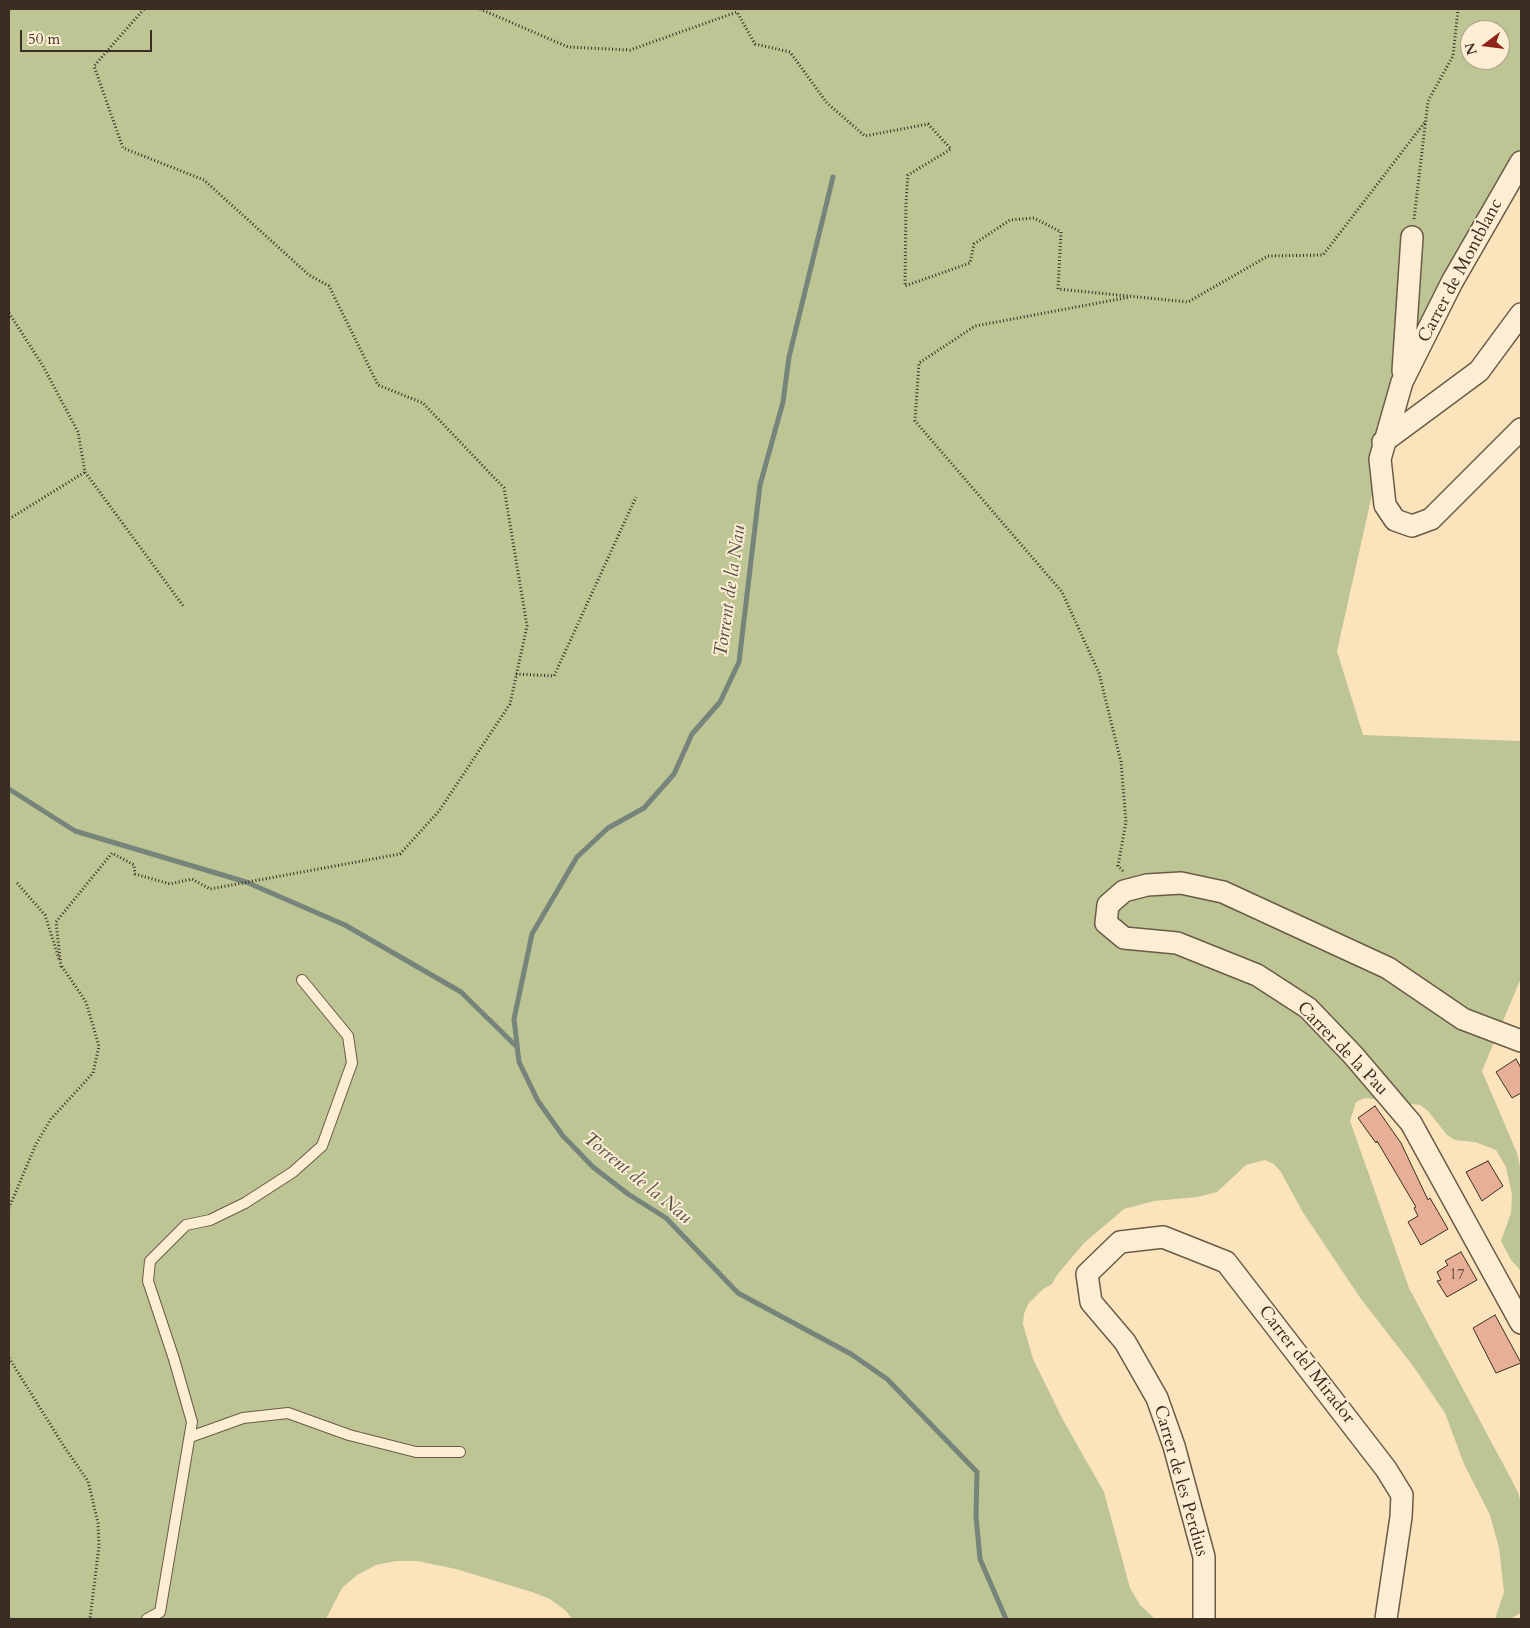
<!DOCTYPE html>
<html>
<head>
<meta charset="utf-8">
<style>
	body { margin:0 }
	#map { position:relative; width:1530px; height:1628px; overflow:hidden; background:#fbe4bc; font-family:Cardo,serif }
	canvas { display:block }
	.frame { position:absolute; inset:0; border:10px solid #3a2d22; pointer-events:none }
	.north { position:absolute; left:1460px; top:20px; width:50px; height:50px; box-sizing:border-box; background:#fcedd3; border:1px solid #aea08c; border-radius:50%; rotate:255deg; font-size:14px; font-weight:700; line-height:20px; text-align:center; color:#3a2d22 }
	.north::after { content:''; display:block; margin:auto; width:18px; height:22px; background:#8f2418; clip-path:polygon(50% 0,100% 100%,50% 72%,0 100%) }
	.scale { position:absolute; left:20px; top:30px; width:132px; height:22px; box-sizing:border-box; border:2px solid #3a2d22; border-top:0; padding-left:6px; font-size:15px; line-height:18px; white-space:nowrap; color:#3a2d22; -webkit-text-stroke:4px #fcedd3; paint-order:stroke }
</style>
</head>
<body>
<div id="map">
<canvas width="1530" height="1628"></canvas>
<div class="frame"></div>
<div class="north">N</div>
<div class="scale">50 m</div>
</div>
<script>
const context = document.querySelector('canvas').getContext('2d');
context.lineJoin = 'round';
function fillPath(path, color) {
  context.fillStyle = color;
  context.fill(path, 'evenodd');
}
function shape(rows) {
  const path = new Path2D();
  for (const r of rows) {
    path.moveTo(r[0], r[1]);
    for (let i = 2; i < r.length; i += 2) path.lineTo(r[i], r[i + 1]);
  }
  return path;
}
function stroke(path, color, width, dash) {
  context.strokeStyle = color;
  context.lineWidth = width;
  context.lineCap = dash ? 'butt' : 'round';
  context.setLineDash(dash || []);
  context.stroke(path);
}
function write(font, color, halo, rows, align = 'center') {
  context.font = font + ' Cardo,serif';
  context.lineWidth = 4;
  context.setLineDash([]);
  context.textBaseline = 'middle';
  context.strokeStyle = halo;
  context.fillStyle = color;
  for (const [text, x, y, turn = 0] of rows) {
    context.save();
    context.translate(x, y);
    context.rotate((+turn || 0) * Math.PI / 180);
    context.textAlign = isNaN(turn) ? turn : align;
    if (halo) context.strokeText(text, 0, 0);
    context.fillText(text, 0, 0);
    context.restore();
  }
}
fillPath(shape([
	[9,9,1521,9,1521,162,1452,282,1380,459,1337,651,1363,735,1521,741,1521,978,1482,1071,1517,1153,1521,1171,1521,1271,1511,1260,1501,1241,1511,1213,1512,1195,1506,1167,1496,1150,1475,1142,1455,1140,1447,1135,1428,1111,1420,1105,1365,1098,1356,1102,1350,1121,1409,1288,1518,1492,1521,1504,1521,1611,1519,1614,1510,1619,1495,1619,1504,1592,1499,1548,1490,1515,1464,1464,1445,1413,1413,1366,1361,1299,1302,1211,1281,1172,1274,1164,1265,1160,1246,1165,1217,1192,1198,1197,1154,1201,1124,1209,1084,1243,1057,1275,1052,1284,1043,1289,1028,1304,1024,1314,1023,1324,1033,1359,1063,1420,1104,1492,1130,1588,1140,1605,1155,1619,572,1619,566,1611,550,1599,532,1592,456,1569,417,1561,396,1561,376,1565,357,1575,342,1588,326,1619,9,1619],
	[1470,30,1500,30,1500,60,1470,60]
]), '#bcc593');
stroke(shape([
	[833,177,789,357,783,402,760,485,739,662,720,702,692,734,674,774,644,808,608,828,577,857,532,934,514,1019,519,1062,538,1101,563,1136,593,1167,628,1194,666,1218,738,1293,851,1354,887,1379,977,1472,976,1516,980,1559,1006,1619],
	[9,789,75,831,246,882,345,925,461,992,517,1047]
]), '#77847b', 5);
const building = shape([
	[1516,1059,1521,1068,1521,1093,1512,1098,1496,1072,1516,1059],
	[1375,1106,1401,1143,1428,1200,1430,1198,1448,1229,1421,1245,1408,1222,1418,1216,1414,1208,1416,1207,1377,1141,1376,1143,1358,1118,1375,1106],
	[1488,1161,1503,1186,1482,1201,1466,1172,1488,1161],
	[1461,1252,1477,1280,1447,1297,1437,1281,1441,1280,1437,1272,1448,1265,1445,1261,1461,1252],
	[1495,1315,1521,1363,1496,1373,1473,1328,1495,1315]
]);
fillPath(building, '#e7af95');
stroke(building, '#3a2d22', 1);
const service = shape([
	[190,1437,243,1418,288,1413,349,1435,416,1452,460,1452],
	[147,1619,160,1612,192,1422,174,1359,148,1281,150,1261,186,1225,210,1220,245,1203,293,1172,322,1146,352,1063,348,1036,302,980]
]);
const minor = shape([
	[1521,162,1452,282,1402,382,1380,459,1385,505,1395,520,1412,526,1431,519,1521,429],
	[1403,371,1412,237],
	[1383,442,1479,371,1521,314],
	[1521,1041,1463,1019,1388,968,1223,892,1181,883,1147,885,1124,891,1108,905,1106,923,1124,938,1177,943,1257,975,1308,1008,1353,1055,1411,1123,1521,1323],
	[1204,1619,1204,1557,1174,1446,1157,1398,1125,1342,1091,1302,1087,1274,1120,1242,1163,1237,1226,1262,1386,1469,1402,1495,1401,1517,1386,1619]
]);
stroke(service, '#6a5b48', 12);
stroke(minor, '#6a5b48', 24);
stroke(shape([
	[480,9,568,47,630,50,737,12,755,44,790,52,827,103,865,136,928,124,951,149,908,175,906,202,905,286,970,263,974,244,1010,220,1034,218,1061,232,1058,289,1188,302,1268,256,1323,255,1425,122],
	[1414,219,1428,101,1453,56,1458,9],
	[9,313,43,366,78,432,85,472,184,607],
	[9,519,85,472],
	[516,674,554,676,636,497],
	[1123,871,1118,866,1126,822,1121,762,1099,673,1062,592,915,421,919,363,975,326,1130,297],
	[17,883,45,915,59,959],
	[61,967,56,922,112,853,134,865,135,874,170,884,192,879,210,889,400,854,439,811,510,704,527,626,504,488,423,403,378,385,329,286,309,275,204,180,123,148,94,66,144,9],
	[9,1208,36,1144,51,1119,93,1073,99,1046,86,1002,61,965],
	[9,1358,65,1448,88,1481,98,1523,99,1546,90,1619]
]), '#3a2d22', 3, [1, 2.5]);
stroke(service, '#fcedd3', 10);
stroke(minor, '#fcedd3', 21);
write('15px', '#654e3f', null, [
	["17",1457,1276]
]);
write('18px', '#3a2d22', '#fcedd3', [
	["Carrer de Montblanc",1461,271,-62],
	["Carrer de la Pau",1342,1049,46],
	["Carrer del Mirador",1306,1365,52],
	["Carrer de les Perdius",1180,1481,74]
]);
write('italic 19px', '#545147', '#fcedd3', [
	["Torrent de la Nau",731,591,-82],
	["Torrent de la Nau",637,1179,39]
]);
</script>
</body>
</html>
